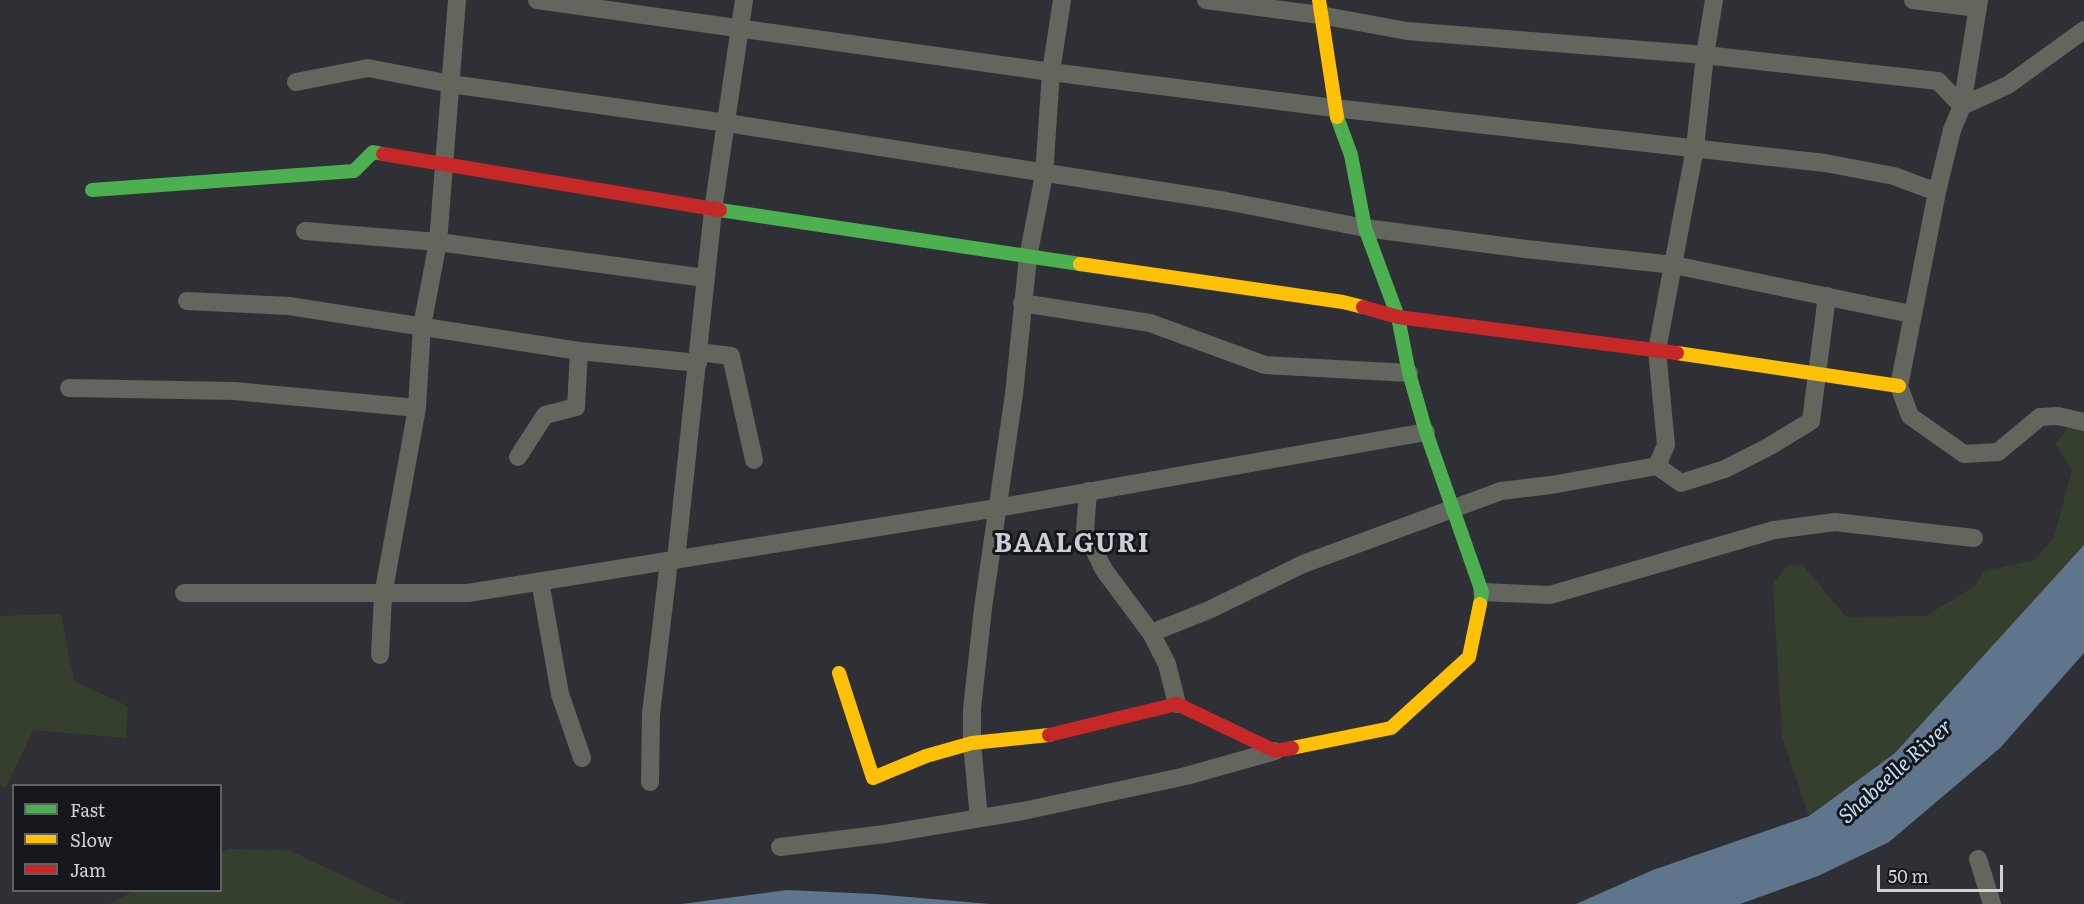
<!DOCTYPE html>
<html>
<head>
<meta charset="utf-8">
<style>
	body { margin:0 }
	#map { position:relative; width:2084px; height:904px; overflow:hidden; background:#2f3035; font-family:Literata,serif }
	canvas { display:block }
	.legend { position:absolute; left:12px; top:784px; width:210px; height:108px; box-sizing:border-box; background:#16171b; border:2px solid #606166; margin:0; padding:8px 10px; list-style:none; font-size:18px; color:#d0d1d6 }
	.legend li { display:flex; align-items:center; gap:12px; height:30px }
	.legend b { width:30px; border:2px solid #606166 }
	.scale { position:absolute; left:1877px; top:865px; width:126px; height:27px; box-sizing:border-box; border:3px solid #d0d1d6; border-top:0; padding-left:8px; font-size:18px; line-height:21px; white-space:nowrap; color:#d0d1d6; -webkit-text-stroke:4px #16171b; paint-order:stroke }
</style>
</head>
<body>
<div id="map">
<canvas width="2084" height="904"></canvas>
<ul class="legend">
<li><b style="height:8px;background:#4caf50"></b>Fast</li>
<li><b style="height:8px;background:#ffc107"></b>Slow</li>
<li><b style="height:8px;background:#c62828"></b>Jam</li>
</ul>
<div class="scale">50 m</div>
</div>
<script>
const context = document.querySelector('canvas').getContext('2d');
context.lineJoin = 'round';
function fillPath(path, color) {
  context.fillStyle = color;
  context.fill(path, 'evenodd');
}
function shape(rows) {
  const path = new Path2D();
  for (const r of rows) {
    path.moveTo(r[0], r[1]);
    for (let i = 2; i < r.length; i += 2) path.lineTo(r[i], r[i + 1]);
  }
  return path;
}
function stroke(path, color, width, dash) {
  context.strokeStyle = color;
  context.lineWidth = width;
  context.lineCap = dash ? 'butt' : 'round';
  context.setLineDash(dash || []);
  context.stroke(path);
}
function write(font, color, halo, rows, align = 'center') {
  context.font = font + ' Literata,serif';
  context.lineWidth = 6;
  context.setLineDash([]);
  context.textBaseline = 'middle';
  context.strokeStyle = halo;
  context.fillStyle = color;
  for (const [text, x, y, turn = 0] of rows) {
    context.save();
    context.translate(x, y);
    context.rotate((+turn || 0) * Math.PI / 180);
    context.textAlign = isNaN(turn) ? turn : align;
    if (halo) context.strokeText(text, 0, 0);
    context.fillText(text, 0, 0);
    context.restore();
  }
}
fillPath(shape([
	[2068,428,2084,431,2084,545,1895,753,1809,816,1782,736,1773,584,1787,566,1802,564,1846,617,1926,616,1975,586,1984,571,2035,560,2054,537,2072,470,2055,444],
	[61,614,74,681,128,706,126,738,33,730,5,789,0,785,0,616],
	[230,849,288,850,404,904,109,904,134,891,220,890,221,852]
]), '#353f2e');
fillPath(shape([
	[2084,545,2084,653,2000,748,1889,842,1818,876,1740,904,1576,904,1653,870,1809,816,1895,753],
	[787,890,874,894,990,904,682,904]
]), '#5e758b');
stroke(shape([
	[537,0,1051,72,1334,108,1825,163,1894,176,1937,192],
	[1206,0,1320,15,1407,31,1705,55,1938,81,1962,106,2008,85,2084,30],
	[1913,0,1978,8],
	[1979,0,1962,106,1952,130,1937,192,1899,386,1910,416,1964,454,1998,452,2040,417,2058,416,2084,422],
	[296,82,368,68,451,84,727,123,1226,201,1365,228,1526,249,1674,265,1911,314],
	[305,231,438,242,705,278],
	[187,301,289,306,579,351,698,363],
	[1022,303,1150,323,1265,365,1409,373],
	[699,352,731,356,754,460],
	[69,388,234,391,417,408],
	[518,457,545,415,576,407,579,351],
	[1657,466,1681,483,1725,469,1770,446,1811,421,1827,296],
	[1088,491,1085,531,1104,570,1151,633,1167,664,1177,704],
	[676,560,713,210,744,0],
	[540,581,560,694,582,758],
	[1482,592,1550,595,1774,530,1835,522,1974,538],
	[184,593,468,593,997,508,1426,432],
	[1151,633,1209,610,1303,564,1501,491,1551,485,1657,466,1666,445,1657,350,1695,148,1705,55,1714,0],
	[380,655,383,595,417,408,422,326,438,242,457,0],
	[650,782,651,714,669,561],
	[979,818,972,743,972,709,983,608,1014,394,1028,257,1044,175,1051,72,1062,0],
	[780,847,885,834,1023,811,1186,776,1275,751],
	[1978,859,1992,904]
]), '#63665c', 18);
stroke(shape([
	[1337,117,1351,155,1365,228,1398,317,1409,373,1426,432,1482,592,1480,604],
	[92,190,354,171,373,152,383,154],
	[720,210,1080,264]
]), '#4caf50', 14);
stroke(shape([
	[1319,0,1337,117],
	[1080,264,1343,302,1363,307],
	[1677,353,1899,386],
	[839,673,873,778,926,756,972,743,1049,735],
	[1292,748,1391,728,1469,657,1480,604]
]), '#ffc107', 14);
stroke(shape([
	[383,154,720,210],
	[1363,307,1398,317,1677,353],
	[1049,735,1177,704,1275,751,1292,748]
]), '#c62828', 14);
write('italic 21px', '#c4dff9', '#16171b', [
	["Shabeelle River",1896,772,-42]
]);
context.letterSpacing = '1.5px';
write('bold 26px', '#c9cdd6', '#16171b', [
	["BAALGURI",1072,544]
]);
context.letterSpacing = '0px';
</script>
</body>
</html>
